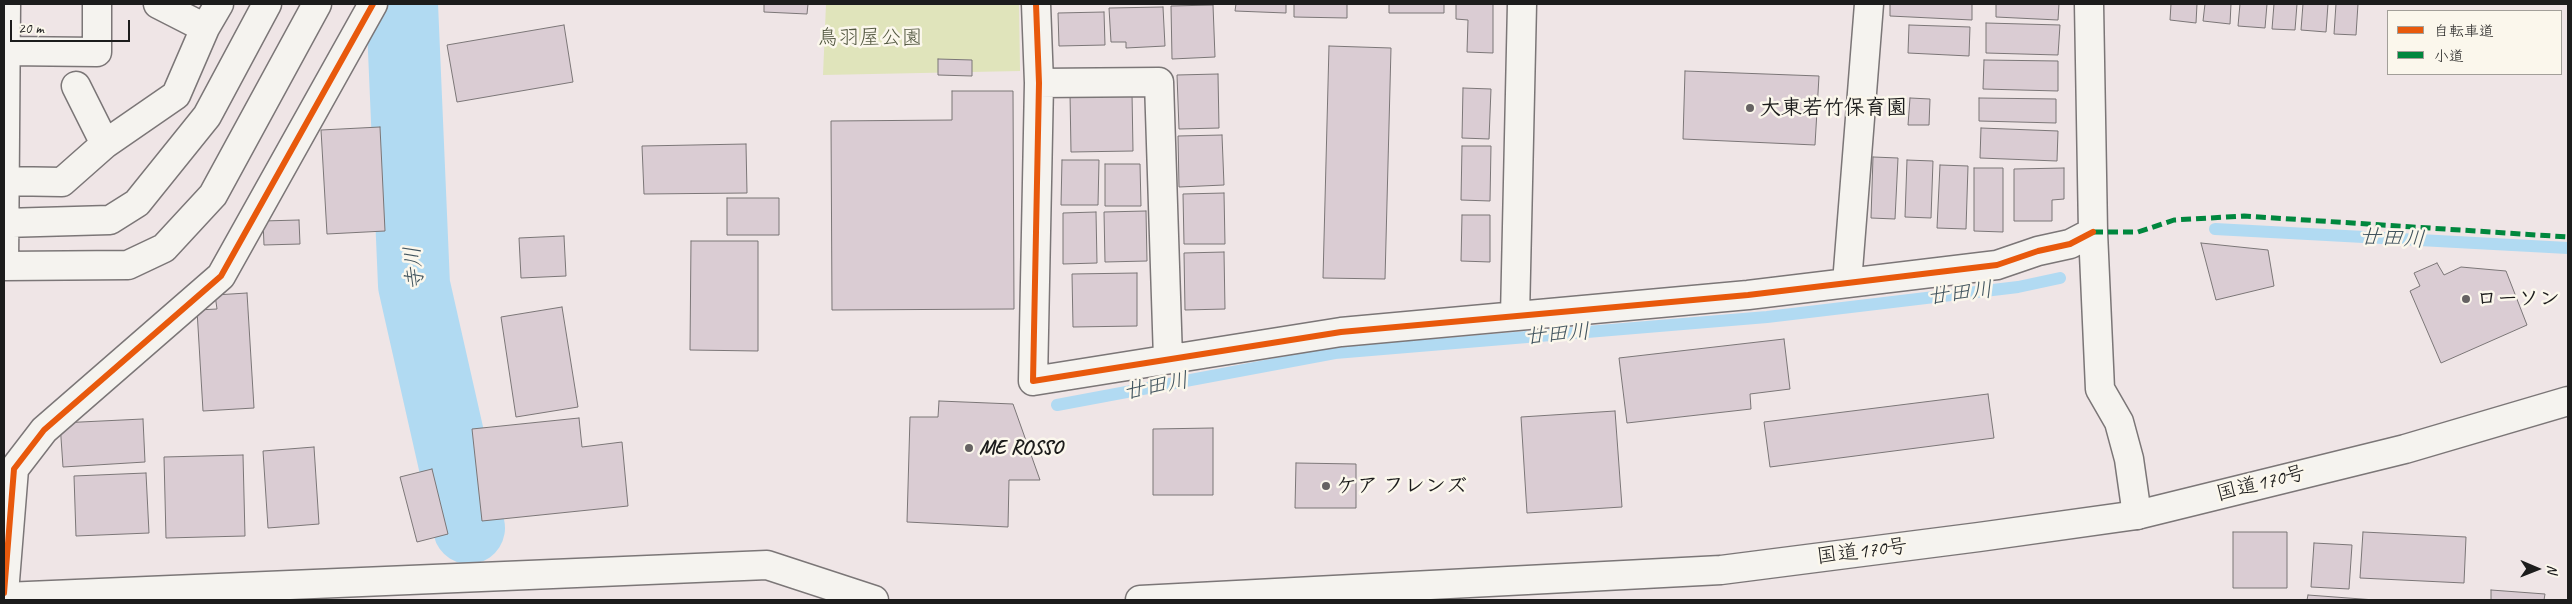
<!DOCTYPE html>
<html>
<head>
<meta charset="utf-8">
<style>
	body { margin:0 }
	#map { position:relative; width:2572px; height:604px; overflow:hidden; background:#efe5e6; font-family:Caveat,"Klee One",sans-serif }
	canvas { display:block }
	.frame { position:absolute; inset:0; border:5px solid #1c1c1c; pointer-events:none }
	.legend { position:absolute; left:2387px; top:10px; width:175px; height:65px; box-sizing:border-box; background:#fbf7ec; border:1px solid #a29f99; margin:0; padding:6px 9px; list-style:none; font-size:15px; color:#1c1c1c }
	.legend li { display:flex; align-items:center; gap:10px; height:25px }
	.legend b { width:25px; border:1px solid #a29f99 }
	.north { position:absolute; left:2512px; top:544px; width:50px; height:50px; -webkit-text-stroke:4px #fbf7ec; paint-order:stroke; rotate:91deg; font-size:14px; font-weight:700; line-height:20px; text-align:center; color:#1c1c1c }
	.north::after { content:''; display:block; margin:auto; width:18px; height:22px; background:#1c1c1c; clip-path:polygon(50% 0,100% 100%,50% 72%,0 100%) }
	.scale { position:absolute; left:10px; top:20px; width:120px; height:22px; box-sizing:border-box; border:2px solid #1c1c1c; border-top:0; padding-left:6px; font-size:15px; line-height:18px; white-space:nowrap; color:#1c1c1c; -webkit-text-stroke:4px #fbf7ec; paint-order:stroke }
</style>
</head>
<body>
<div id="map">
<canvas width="2572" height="604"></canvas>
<div class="frame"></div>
<ul class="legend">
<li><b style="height:6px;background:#e8590c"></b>自転車道</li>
<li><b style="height:6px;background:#00873e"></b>小道</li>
</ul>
<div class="north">N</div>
<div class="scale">20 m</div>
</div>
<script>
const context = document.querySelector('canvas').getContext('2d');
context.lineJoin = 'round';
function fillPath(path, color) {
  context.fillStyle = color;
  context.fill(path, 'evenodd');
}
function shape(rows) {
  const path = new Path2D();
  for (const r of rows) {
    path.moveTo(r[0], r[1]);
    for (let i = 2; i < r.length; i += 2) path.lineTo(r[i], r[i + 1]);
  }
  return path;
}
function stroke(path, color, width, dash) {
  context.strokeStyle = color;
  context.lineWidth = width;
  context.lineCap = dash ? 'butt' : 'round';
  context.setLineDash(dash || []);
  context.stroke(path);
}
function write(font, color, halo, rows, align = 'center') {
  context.font = font + ' Caveat,"Klee One",sans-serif';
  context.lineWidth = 5;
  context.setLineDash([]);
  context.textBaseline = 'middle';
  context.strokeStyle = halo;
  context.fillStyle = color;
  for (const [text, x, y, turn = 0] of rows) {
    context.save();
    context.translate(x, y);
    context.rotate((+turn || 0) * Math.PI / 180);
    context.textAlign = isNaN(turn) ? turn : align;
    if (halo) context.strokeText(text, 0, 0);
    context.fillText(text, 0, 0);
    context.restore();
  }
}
fillPath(shape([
	[826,4,1019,4,1020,71,823,75]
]), '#e0e4bb');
stroke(shape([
	[2215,229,2568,248],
	[1057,405,1335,353,1767,317,2018,287,2060,278]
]), '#b1daf2', 12);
stroke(shape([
	[402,4,414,285,469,528]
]), '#b1daf2', 72);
const building = shape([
	[764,4,808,4,807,14,764,12,764,4],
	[1236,4,1286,4,1286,13,1235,11,1236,4],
	[1294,4,1347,4,1347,18,1294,17,1294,4],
	[1389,4,1444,4,1444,13,1389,13,1389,4],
	[1456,4,1493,4,1493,53,1467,52,1468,20,1456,19,1456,4],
	[1890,4,1972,4,1972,20,1890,16,1890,4],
	[1996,4,2059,4,2058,20,1996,17,1996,4],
	[2171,4,2197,4,2196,23,2170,20,2171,4],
	[2205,4,2231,4,2230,24,2203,21,2205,4],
	[2240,4,2267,4,2265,28,2238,26,2240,4],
	[2274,4,2297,4,2295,30,2272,29,2274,4],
	[2303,4,2328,4,2326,32,2301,30,2303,4],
	[2336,4,2358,4,2356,35,2334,34,2336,4],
	[1213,5,1215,57,1172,59,1171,6,1213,5],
	[1163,7,1165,46,1126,48,1126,42,1111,42,1109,8,1163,7],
	[1104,12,1105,45,1059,46,1058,13,1104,12],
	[1986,23,2060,25,2058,55,1986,53,1986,23],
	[564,25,573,82,457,102,447,45,564,25],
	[1909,25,1970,27,1969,56,1908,53,1909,25],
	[1329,46,1391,48,1385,279,1323,278,1329,46],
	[938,59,972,60,972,76,938,75,938,59],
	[1984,60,2058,61,2058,91,1983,89,1984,60],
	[1685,71,1819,76,1815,145,1683,139,1685,71],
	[1218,74,1219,128,1179,129,1177,75,1218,74],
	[1463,88,1491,89,1489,139,1462,138,1463,88],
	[952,91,1013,91,1014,309,832,310,831,121,952,120,952,91],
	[1070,93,1132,93,1133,151,1071,152,1070,93],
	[1910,98,1930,99,1929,125,1908,125,1910,98],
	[1979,98,2056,99,2056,123,1979,121,1979,98],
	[380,127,385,231,327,234,321,130,380,127],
	[1981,128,2058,131,2057,161,1980,158,1981,128],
	[1222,135,1224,185,1179,187,1178,136,1222,135],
	[746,144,747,193,644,194,642,146,746,144],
	[1462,146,1491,146,1490,201,1461,200,1462,146],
	[1873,157,1898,158,1895,219,1871,218,1873,157],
	[1062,160,1099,160,1098,205,1061,205,1062,160],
	[1907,160,1933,161,1931,218,1905,217,1907,160],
	[1105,164,1140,164,1141,206,1105,206,1105,164],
	[1940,165,1968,166,1966,229,1937,228,1940,165],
	[1974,168,2003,168,2003,232,1974,231,1974,168],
	[2064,168,2064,199,2052,200,2052,221,2014,221,2014,169,2064,168],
	[1224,193,1225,244,1184,244,1183,194,1224,193],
	[727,198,779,198,779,235,727,235,727,198],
	[1146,211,1147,261,1105,262,1104,212,1146,211],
	[1096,212,1097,263,1063,264,1063,213,1096,212],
	[1462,215,1490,215,1490,262,1461,261,1462,215],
	[299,220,300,244,264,245,263,221,299,220],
	[564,236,566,276,521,278,519,238,564,236],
	[691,241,758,241,758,351,690,350,691,241],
	[2201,243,2268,250,2274,286,2216,300,2201,243],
	[1224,252,1225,309,1185,310,1184,253,1224,252],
	[2437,263,2444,275,2461,267,2506,271,2527,325,2441,363,2410,291,2420,286,2414,273,2437,263],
	[1137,273,1137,326,1073,327,1072,274,1137,273],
	[247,293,254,408,203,411,197,310,217,309,215,295,247,293],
	[562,307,578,407,516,417,501,317,562,307],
	[1784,339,1790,389,1750,394,1751,409,1627,423,1619,358,1784,339],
	[1988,394,1994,438,1770,467,1764,422,1988,394],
	[939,401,1013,404,1040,480,1009,480,1008,527,907,522,910,417,938,417,939,401],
	[1615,411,1622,507,1527,513,1521,417,1615,411],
	[579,418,582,447,622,442,628,506,482,521,472,429,579,418],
	[143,419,145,462,63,467,60,423,143,419],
	[1213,428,1213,495,1153,495,1153,429,1213,428],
	[314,447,319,524,268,528,263,451,314,447],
	[243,455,245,536,166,538,164,457,243,455],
	[1296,463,1356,464,1356,508,1295,508,1296,463],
	[432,469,448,534,417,542,400,477,432,469],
	[146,473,149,533,76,536,74,476,146,473],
	[2233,532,2287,532,2287,588,2233,588,2233,532],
	[2363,532,2466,537,2464,583,2360,578,2363,532],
	[2314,543,2352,545,2349,589,2311,587,2314,543],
	[2491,590,2545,594,2544,600,2491,600,2491,590],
	[2308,595,2375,600,2307,600,2308,595]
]);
fillPath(building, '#daccd3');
stroke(building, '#7b7677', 1);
const minor = shape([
	[158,4,205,28],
	[1036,4,1039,83,1033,381,1341,332,1748,295,1997,265,2038,251,2070,244,2093,232],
	[2089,4,2093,232,2100,389,2119,422,2129,459,2137,515],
	[6,51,97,52,97,4],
	[1039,83,1159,82,1168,359],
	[76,86,105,144],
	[4,181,62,182,105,144,176,95,205,28,219,4],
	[4,223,110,220,137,203,207,116,267,4],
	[4,266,128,265,164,248,213,195,317,4],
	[4,266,6,4],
	[1847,283,1869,4],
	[1515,316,1522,4],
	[4,593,14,469,44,430,221,276,373,4]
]);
const highway = shape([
	[4,597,767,565,874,600],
	[1140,600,1721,570,1979,537,2137,515,2405,449,2568,401]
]);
stroke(minor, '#7b7677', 31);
stroke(highway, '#7b7677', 31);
stroke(minor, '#f5f3ef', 28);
stroke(highway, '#f5f3ef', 28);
stroke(shape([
	[2093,232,2138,232,2174,220,2244,216,2568,237]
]), '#00873e', 5, [10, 5]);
stroke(shape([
	[1036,4,1039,83,1033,381,1341,332,1748,295,1997,265,2038,251,2070,244,2093,232],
	[4,593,14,469,44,430,221,276,373,4]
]), '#e8590c', 6);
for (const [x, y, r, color] of [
	[1750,108,5,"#666263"],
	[2466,299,5,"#666263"],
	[969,448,5,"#666263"],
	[1326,486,5,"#666263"]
]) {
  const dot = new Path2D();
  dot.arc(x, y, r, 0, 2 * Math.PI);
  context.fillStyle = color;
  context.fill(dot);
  stroke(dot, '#fbf7ec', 2);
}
write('21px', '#535841', '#fbf7ec', [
	["鳥羽屋公園",870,38]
]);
write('bold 21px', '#1c1c1c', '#fbf7ec', [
	["大東若竹保育園",1760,108],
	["ローソン",2476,299],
	["ME ROSSO",979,448],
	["ケア フレンズ",1336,486]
], 'left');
write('21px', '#1c1c1c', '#fbf7ec', [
	["国道170号",2261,484,-14],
	["国道170号",1862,552,-7]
]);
write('italic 22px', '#41545e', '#fbf7ec', [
	["廿田川",2392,239,3],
	["寺川",415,268,-95],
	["廿田川",1960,294,-7],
	["廿田川",1557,335,-5],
	["廿田川",1156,387,-11]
]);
</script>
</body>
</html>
